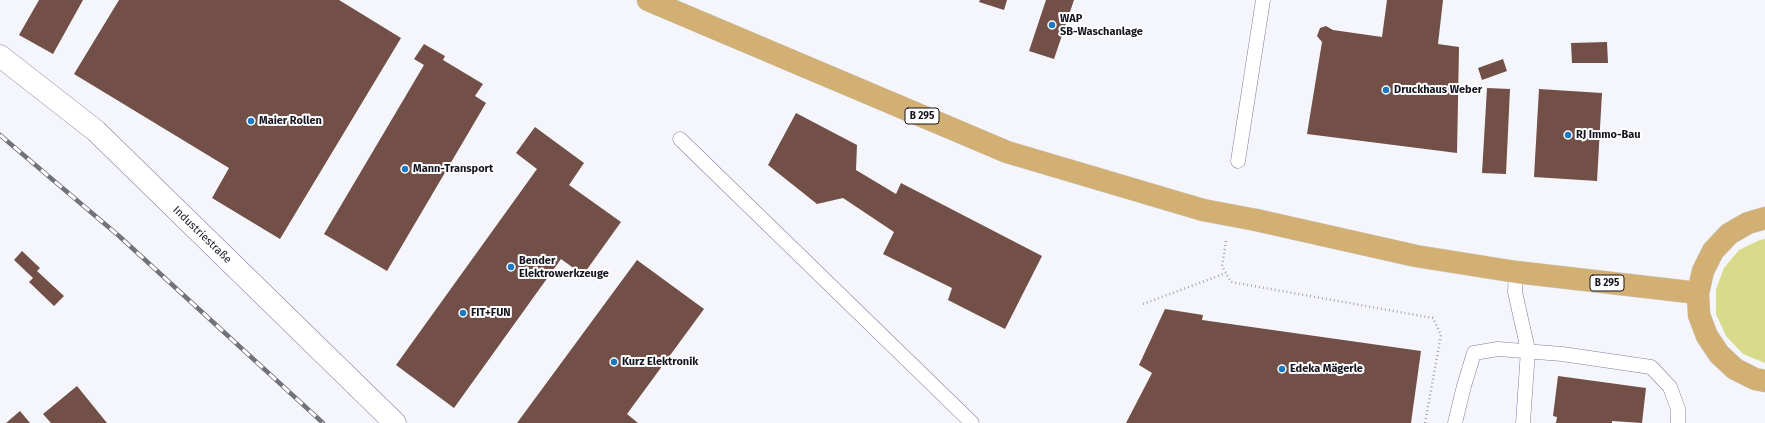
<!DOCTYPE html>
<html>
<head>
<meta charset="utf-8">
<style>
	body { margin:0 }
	canvas { display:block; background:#f5f5fc }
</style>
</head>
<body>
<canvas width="1765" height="423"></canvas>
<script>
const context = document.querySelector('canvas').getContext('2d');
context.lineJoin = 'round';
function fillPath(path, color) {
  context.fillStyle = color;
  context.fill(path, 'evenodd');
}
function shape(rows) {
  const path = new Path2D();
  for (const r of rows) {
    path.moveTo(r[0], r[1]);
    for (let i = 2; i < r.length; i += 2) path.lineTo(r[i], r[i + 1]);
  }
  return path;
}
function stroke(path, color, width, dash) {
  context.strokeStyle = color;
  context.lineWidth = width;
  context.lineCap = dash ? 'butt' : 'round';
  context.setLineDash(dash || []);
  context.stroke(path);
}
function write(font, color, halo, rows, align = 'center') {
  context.font = font + ' "Fira Sans",sans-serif';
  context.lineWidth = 4;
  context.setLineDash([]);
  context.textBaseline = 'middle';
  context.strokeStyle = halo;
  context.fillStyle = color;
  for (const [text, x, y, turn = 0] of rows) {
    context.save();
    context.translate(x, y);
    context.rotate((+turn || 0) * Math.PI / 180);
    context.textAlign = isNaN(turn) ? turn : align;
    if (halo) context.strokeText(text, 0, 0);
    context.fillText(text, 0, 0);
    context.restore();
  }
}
fillPath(shape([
	[1765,239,1765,363,1743,354,1726,336,1716,314,1716,289,1724,268,1739,250,1760,240]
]), '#d8db89');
fillPath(shape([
	[39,0,83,0,53,54,19,35],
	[119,0,339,0,401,38,280,239,212,198,229,168,74,74],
	[980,0,1007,0,1004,10,979,2],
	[1046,0,1074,0,1054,59,1029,51],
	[1387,0,1443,0,1438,44,1459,47,1457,153,1307,134,1322,42,1317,36,1320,28,1326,26,1333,30,1382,37],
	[1607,42,1608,63,1572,63,1571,43],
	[424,44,445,56,443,60,483,84,475,96,486,103,387,271,324,234,424,65,414,59],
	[1503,59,1507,71,1482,80,1478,68],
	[1487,88,1510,89,1506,174,1482,173],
	[1539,89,1602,93,1597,181,1534,177],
	[796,113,857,145,856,170,896,194,901,183,1042,256,1005,329,948,300,952,288,883,254,894,232,843,198,817,204,768,165],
	[535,127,584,163,569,185,621,222,583,275,561,259,454,408,396,365,537,169,516,153],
	[22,251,40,268,37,271,64,296,54,306,29,282,33,278,14,260],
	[637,260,704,309,627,414,638,423,517,423],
	[1165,309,1203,315,1202,320,1421,351,1411,423,1126,423,1152,373,1139,365],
	[1558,376,1646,388,1642,423,1612,421,1612,423,1556,423,1557,417,1553,416],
	[77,386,107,423,51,423,43,414],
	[20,411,30,423,6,423]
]), '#724f47');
const lane = shape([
	[680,139,972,423],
	[1238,161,1263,0],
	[1516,272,1515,292,1528,350,1523,423],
	[1455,423,1464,386,1474,353,1498,349,1562,354,1651,367,1670,387,1678,409,1678,423]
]);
const street = shape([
	[0,56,96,131,395,423]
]);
const primary = shape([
	[648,0,1007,152,1203,210],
	[1765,218,1748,223,1729,234,1713,251,1703,271,1698,293,1699,315,1707,336,1719,354,1735,369,1755,379,1765,381],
	[1256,220,1416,256,1516,272,1698,293]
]);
stroke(lane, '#827e9f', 15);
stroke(street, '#827e9f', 23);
stroke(primary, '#d0d0d3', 23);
stroke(shape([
	[1226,241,1222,266,1231,282,1433,318,1441,335,1425,423],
	[1143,304,1226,273]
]), '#a6a5ae', 2.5, [1, 3]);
stroke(lane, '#fff', 14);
stroke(street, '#fff', 22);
stroke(primary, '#d2af72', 22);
const rail = shape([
	[0,135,119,236,323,423]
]);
stroke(rail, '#72727c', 4.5);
stroke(rail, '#fff', 3, [9]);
const primaryBridge = shape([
	[1203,210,1256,220]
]);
stroke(primaryBridge, '#d0d0d3', 23, []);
stroke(primaryBridge, '#d2af72', 22);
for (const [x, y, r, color] of [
	[1052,25,4,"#1979c5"],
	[1386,90,4,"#1979c5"],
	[251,121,4,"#1979c5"],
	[1568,135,4,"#1979c5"],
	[405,169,4,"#1979c5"],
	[511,267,4,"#1979c5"],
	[463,313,4,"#1979c5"],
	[614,362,4,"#1979c5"],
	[1282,369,4,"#1979c5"]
]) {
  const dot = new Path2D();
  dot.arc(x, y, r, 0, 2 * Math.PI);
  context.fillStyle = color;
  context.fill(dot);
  stroke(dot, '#fff', 1.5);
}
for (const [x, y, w] of [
	[922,116,34],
	[1607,283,34]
]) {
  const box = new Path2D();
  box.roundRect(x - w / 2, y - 8, w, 16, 3);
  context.fillStyle = '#fff';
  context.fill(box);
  stroke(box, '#161521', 1);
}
write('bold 10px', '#161521', null, [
	["B 295",922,116],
	["B 295",1607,283]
]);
write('bold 11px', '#161521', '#fff', [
	["WAP",1060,19],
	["SB-Waschanlage",1060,32],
	["Druckhaus Weber",1394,90],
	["Maier Rollen",259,121],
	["RJ Immo-Bau",1576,135],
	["Mann-Transport",413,169],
	["Bender",519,261],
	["Elektrowerkzeuge",519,274],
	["FIT+FUN",471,313],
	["Kurz Elektronik",622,362],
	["Edeka Mägerle",1290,369]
], 'left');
write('11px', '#161521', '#fff', [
	["Industriestraße",202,235,44]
]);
</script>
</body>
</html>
